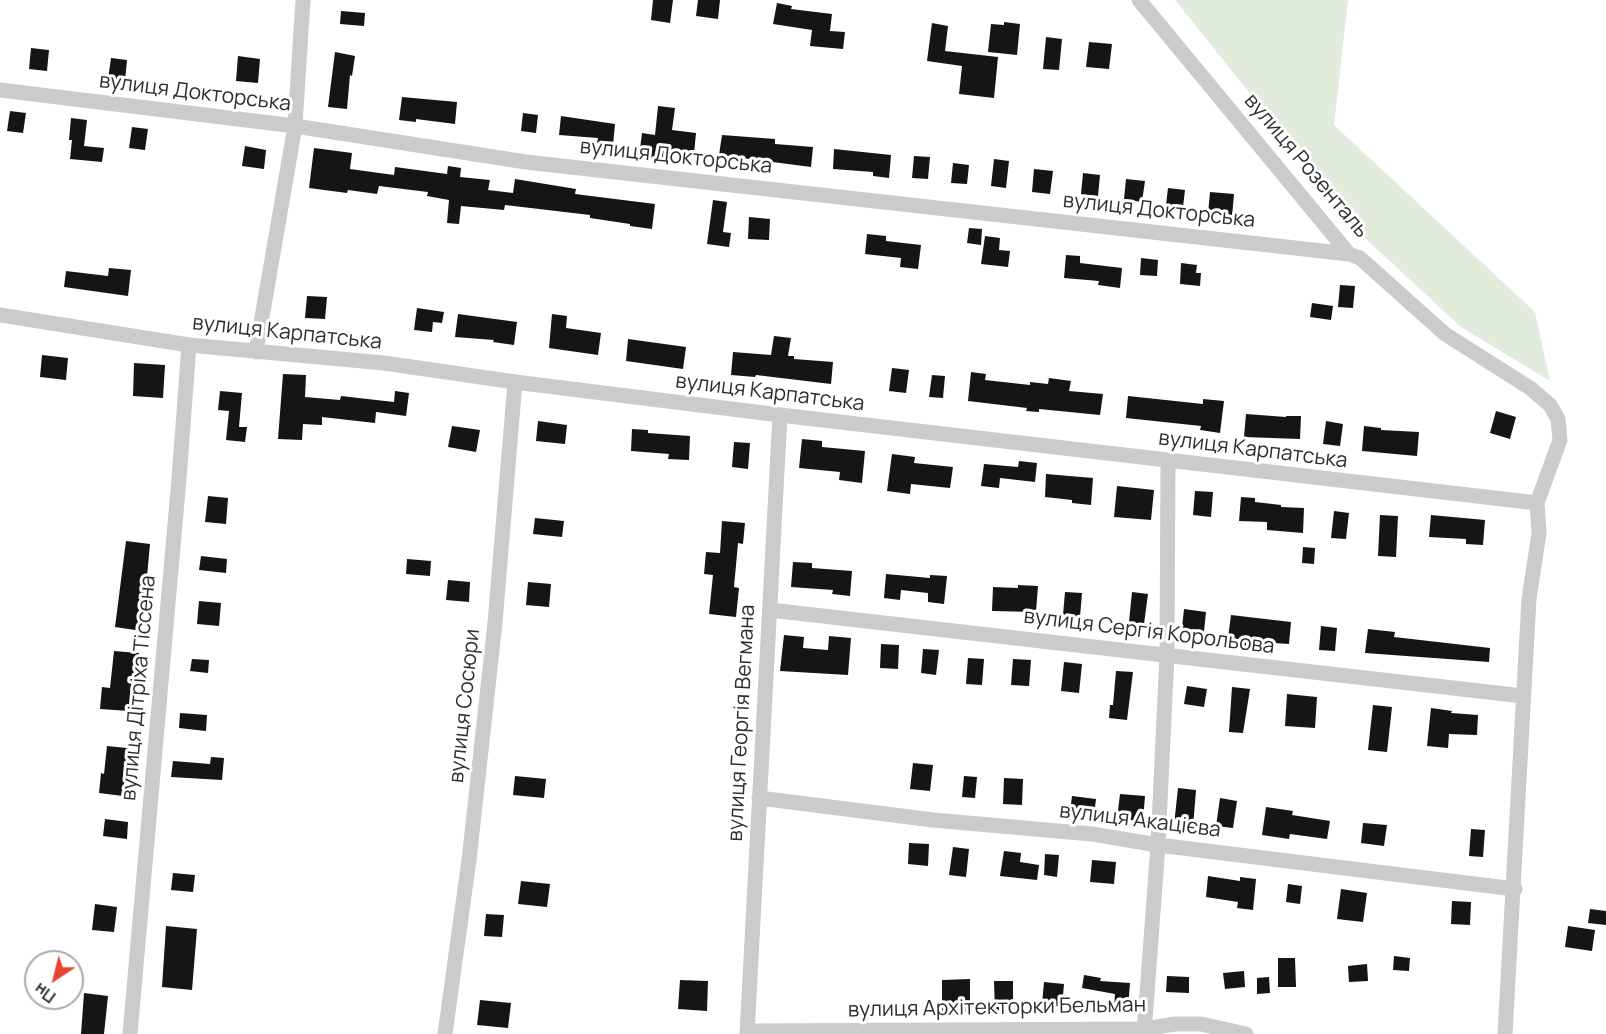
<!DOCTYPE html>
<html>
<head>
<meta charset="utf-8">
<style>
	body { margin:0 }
	#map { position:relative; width:1606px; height:1034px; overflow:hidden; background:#fff; font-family:Manrope,sans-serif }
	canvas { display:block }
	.north { position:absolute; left:24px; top:950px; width:60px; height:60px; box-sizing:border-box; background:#fff; border:2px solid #ababab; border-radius:50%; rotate:215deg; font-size:16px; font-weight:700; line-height:24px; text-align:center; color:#2e2e2e }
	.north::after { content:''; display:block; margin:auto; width:21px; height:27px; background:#e7442f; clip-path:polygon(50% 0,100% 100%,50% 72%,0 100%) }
</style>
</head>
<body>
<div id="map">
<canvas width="1606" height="1034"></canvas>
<div class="north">Пн</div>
</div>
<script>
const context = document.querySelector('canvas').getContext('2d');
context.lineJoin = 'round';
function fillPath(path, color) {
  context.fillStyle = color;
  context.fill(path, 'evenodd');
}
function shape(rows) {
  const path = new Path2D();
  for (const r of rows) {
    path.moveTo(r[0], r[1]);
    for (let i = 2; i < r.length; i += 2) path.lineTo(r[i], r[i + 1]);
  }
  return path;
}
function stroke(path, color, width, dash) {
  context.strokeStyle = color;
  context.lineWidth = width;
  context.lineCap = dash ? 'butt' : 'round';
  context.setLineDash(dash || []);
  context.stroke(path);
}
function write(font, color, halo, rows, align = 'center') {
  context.font = font + ' Manrope,sans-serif';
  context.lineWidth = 6;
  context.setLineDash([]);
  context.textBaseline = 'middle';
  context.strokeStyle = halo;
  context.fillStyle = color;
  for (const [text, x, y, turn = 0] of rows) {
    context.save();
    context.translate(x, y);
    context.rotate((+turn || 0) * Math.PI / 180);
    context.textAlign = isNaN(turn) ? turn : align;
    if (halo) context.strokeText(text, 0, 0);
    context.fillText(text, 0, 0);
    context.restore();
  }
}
fillPath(shape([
	[1175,0,1348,0,1334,125,1535,312,1550,381,1461,327,1367,240]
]), '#e1ecdc');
fillPath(shape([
	[653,0,673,0,670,23,651,20],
	[698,0,720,0,718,19,696,16],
	[777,3,792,6,791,9,832,14,830,31,845,32,843,49,810,46,812,30,773,24],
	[341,11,365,13,364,26,340,24],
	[1004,22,1020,24,1017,55,988,52,991,24,1004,25],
	[932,23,948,26,945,51,998,57,994,98,959,94,962,66,927,61],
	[1046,37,1062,39,1059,70,1043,69],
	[1089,42,1112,44,1109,69,1086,67],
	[31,48,49,50,47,71,29,69],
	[335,52,355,56,352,76,350,75,347,109,328,107],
	[238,56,260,59,258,83,236,81],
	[111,58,127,60,125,81,108,79],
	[402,97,457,102,455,124,416,119,416,122,399,120],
	[658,106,675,108,672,130,696,133,694,154,665,150,664,160,639,157,642,133,655,135],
	[10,111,26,113,23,133,7,131],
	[523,113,538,115,536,133,521,131],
	[561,116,615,124,613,145,597,143,598,138,559,135],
	[71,118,87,120,84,146,104,148,102,162,70,159,72,140,69,140],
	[132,127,148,129,145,150,129,148],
	[722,135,775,139,775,144,813,147,811,167,719,155],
	[245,146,266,150,264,169,242,166],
	[314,148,352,153,350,169,394,175,395,167,447,174,448,166,461,168,460,177,490,180,488,190,513,193,515,179,576,189,575,194,655,204,652,229,630,226,630,224,590,218,590,215,505,205,504,210,461,206,459,224,447,223,449,200,427,196,428,192,379,186,377,194,348,190,347,193,309,188],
	[834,149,891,155,889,178,873,176,873,172,833,169],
	[914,156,930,157,928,179,912,178],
	[994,159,1009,161,1006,188,991,186],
	[953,163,969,165,967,184,951,183],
	[1034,169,1053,171,1050,194,1032,192],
	[1083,173,1100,175,1098,196,1081,194],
	[1126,179,1145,181,1142,202,1124,199],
	[1168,188,1185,190,1183,207,1166,205],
	[1210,192,1234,194,1232,217,1208,214],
	[713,200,727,202,723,232,731,233,729,247,707,244],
	[749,217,770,219,769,240,748,239],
	[969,228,982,229,981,245,967,243],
	[867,234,886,236,886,241,921,245,918,269,900,267,901,258,865,254],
	[985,236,1000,238,999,250,1010,251,1008,267,981,264],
	[1066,255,1080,256,1080,263,1122,268,1120,288,1098,285,1099,281,1064,278],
	[1141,258,1158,260,1157,276,1140,275],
	[1181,263,1197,265,1196,273,1201,273,1200,286,1180,284],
	[109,268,131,270,128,296,64,287,66,271,108,276],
	[1340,285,1355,286,1353,308,1338,307],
	[307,296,327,297,325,319,305,318],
	[1312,303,1333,306,1331,320,1310,317],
	[417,308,444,312,442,323,433,322,432,332,414,330],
	[458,314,517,322,514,345,493,342,494,340,455,337],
	[552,314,567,316,566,328,601,333,598,355,549,348],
	[774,336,791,338,788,356,794,356,794,359,833,362,831,384,756,375,755,377,731,375,733,352,771,355],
	[628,339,686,347,683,369,626,361],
	[42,355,68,358,66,380,40,377],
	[134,363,165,365,163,398,133,396],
	[892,368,909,370,906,393,889,391],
	[971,372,986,374,985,380,1030,385,1030,382,1048,384,1049,378,1071,381,1069,391,1103,394,1100,415,1039,409,1039,412,1026,411,1027,408,968,401],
	[283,374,306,375,305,397,340,400,341,396,394,402,395,391,409,393,406,416,376,412,375,423,322,417,322,425,303,424,302,440,278,439],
	[932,375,945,376,943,398,929,397],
	[220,391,242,393,239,427,247,427,245,442,226,440,229,411,218,410],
	[1128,396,1203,404,1203,399,1224,401,1220,433,1200,430,1201,426,1126,418],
	[1496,411,1516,417,1510,439,1490,433],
	[1246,414,1286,417,1286,416,1301,416,1300,439,1244,437],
	[538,421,567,425,565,444,536,441],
	[1326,421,1343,424,1340,446,1323,444],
	[452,426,480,430,476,452,448,447],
	[1364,426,1381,428,1381,430,1419,432,1417,456,1362,451],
	[632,429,648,430,648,433,690,436,689,460,668,459,669,454,631,451],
	[802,439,822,441,822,447,865,451,862,483,839,480,840,472,799,468],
	[734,442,750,443,748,469,732,467],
	[892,454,915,457,914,463,953,467,950,488,911,484,910,494,887,491],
	[1019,461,1037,463,1035,482,1000,478,999,488,981,486,984,464,1018,467],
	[1046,474,1093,478,1091,505,1072,503,1072,500,1045,497],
	[1117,486,1154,490,1151,520,1114,517],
	[1195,491,1213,492,1211,517,1193,515],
	[208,496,228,498,226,524,205,522],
	[1241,497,1255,498,1255,502,1281,505,1281,507,1304,508,1303,533,1267,530,1267,522,1239,521],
	[1334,511,1349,513,1346,539,1331,538],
	[1380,515,1398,516,1396,557,1378,556],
	[1431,515,1485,520,1483,545,1466,544,1466,539,1429,537],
	[535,518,564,521,562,537,533,534],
	[722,521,745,523,743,544,738,543,734,587,739,588,736,617,709,614,713,575,704,574,706,552,720,553],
	[126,541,150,544,142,631,115,627],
	[1303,547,1315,548,1314,564,1302,563],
	[201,556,227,559,226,573,199,570],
	[407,559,431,561,430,576,406,574],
	[793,562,812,563,812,568,852,571,850,596,832,594,833,590,791,587],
	[886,574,930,578,930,575,947,576,944,604,928,602,928,593,901,590,900,600,884,598],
	[448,580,470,582,469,602,446,600],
	[528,582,551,584,549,607,526,605],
	[1018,585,1038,586,1036,612,992,611,993,587,1018,588],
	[1065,592,1082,593,1080,617,1063,615],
	[1132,592,1148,594,1144,624,1129,622],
	[199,601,221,603,219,626,197,624],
	[1184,609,1206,612,1204,631,1182,628],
	[1231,615,1291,622,1289,644,1260,642,1258,653,1242,651,1244,640,1228,638],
	[1321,626,1337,628,1335,651,1319,650],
	[1368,629,1395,632,1394,637,1490,648,1489,662,1365,653],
	[784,635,804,637,803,648,828,650,829,636,851,638,848,675,780,671],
	[881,644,899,645,898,669,880,668],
	[923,649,939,650,936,675,921,673],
	[114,651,139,653,137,676,132,675,129,711,100,709,102,687,110,688],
	[968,658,984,659,982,685,966,684],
	[192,659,209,660,208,673,190,671],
	[1013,659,1031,660,1029,686,1011,685],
	[1064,662,1082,664,1079,693,1061,691],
	[1116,671,1133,672,1127,720,1109,718,1110,705,1113,705],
	[1187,686,1207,689,1204,707,1184,704],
	[1232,687,1250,689,1243,733,1229,732],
	[1287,694,1317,697,1315,728,1285,726],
	[1373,705,1392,707,1387,752,1368,750],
	[1431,708,1452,711,1451,713,1478,715,1477,735,1449,734,1448,748,1427,746],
	[180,713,207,715,206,731,179,728],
	[107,746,127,748,123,796,99,793,101,773,104,774],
	[211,757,224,758,222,780,171,777,173,761,210,764],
	[913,763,933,765,930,791,910,789],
	[515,776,546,779,544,798,513,795],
	[964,776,977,777,975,798,962,797],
	[1004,778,1023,779,1022,805,1003,804],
	[1178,788,1196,790,1193,827,1174,825],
	[1120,794,1145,796,1143,821,1117,819],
	[1072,796,1096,799,1094,815,1070,812],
	[1220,798,1237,801,1233,828,1216,826],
	[1266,807,1293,811,1292,815,1330,821,1327,839,1290,834,1289,839,1262,835],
	[105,819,128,822,127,839,103,836],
	[1363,823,1387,825,1384,846,1361,843],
	[1471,829,1485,830,1483,857,1469,856],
	[909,843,929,844,928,866,908,864],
	[953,847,969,849,966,877,949,875],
	[1004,851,1021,853,1020,862,1039,865,1037,880,1000,876],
	[1045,854,1059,855,1057,877,1044,875],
	[1092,860,1116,862,1114,884,1090,882],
	[173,873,195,875,193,892,171,890],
	[1208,876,1240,881,1240,877,1256,879,1253,910,1237,908,1238,902,1206,897],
	[521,881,550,884,547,907,518,904],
	[1288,884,1302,886,1300,904,1286,902],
	[1341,889,1367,893,1363,922,1337,919],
	[1452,901,1471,902,1470,925,1451,924],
	[95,904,117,907,114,932,92,930],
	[1590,909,1606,911,1606,925,1588,923],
	[486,914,504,915,502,937,484,936],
	[166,926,197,929,192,990,162,987],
	[1568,926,1595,930,1592,951,1565,947],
	[1394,956,1410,958,1409,971,1393,970],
	[1278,958,1295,958,1296,987,1278,987],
	[1367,964,1368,981,1349,982,1348,966],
	[1244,971,1245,987,1225,989,1223,973],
	[1084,975,1101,978,1100,981,1130,983,1128,1008,1114,1008,1115,994,1082,988],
	[1167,976,1189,977,1189,993,1166,992],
	[1269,977,1270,993,1257,994,1257,978],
	[970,979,970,1012,942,1012,942,980],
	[680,980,708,981,707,1011,678,1009],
	[994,981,1013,981,1013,1012,995,1012],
	[1044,982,1064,984,1062,1007,1042,1004],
	[84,993,108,996,104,1034,81,1034],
	[480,1000,511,1003,508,1028,477,1025]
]), '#151515');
stroke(shape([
	[1139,0,1349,254,1360,258,1445,334,1530,388,1550,405,1558,419,1560,440,1537,503,1539,533,1529,599,1505,1034],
	[0,90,295,126,526,162,1349,254],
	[0,315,189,345,384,363,515,382,780,415,1537,503],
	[256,352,295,126,303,0],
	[770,610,1523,696],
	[759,798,933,820,1092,834,1158,845,1515,889],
	[747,1031,1144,1029,1175,1024,1201,1024,1246,1034],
	[130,1034,179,479,189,345],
	[445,1034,469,860,495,623,515,382],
	[747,1034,780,415],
	[1144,1034,1158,845,1167,655,1168,461]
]), '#cbcbcb', 15);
write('21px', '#2e2e2e', '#fff', [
	["вулиця Докторська",195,93,7],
	["вулиця Докторська",676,157,6],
	["вулиця Розенталь",1306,166,50],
	["вулиця Докторська",1159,211,6],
	["вулиця Карпатська",287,333,6],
	["вулиця Карпатська",770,393,7],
	["вулиця Карпатська",1253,450,7],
	["вулиця Сергія Корольова",1149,632,7],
	["вулиця Дітріха Тіссена",139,688,-85],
	["вулиця Сосюри",465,706,-84],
	["вулиця Георгія Вегмана",742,723,-87],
	["вулиця Акацієва",1140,821,7],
	["вулиця Архітекторки Бельман",997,1008,-1]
]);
</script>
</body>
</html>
